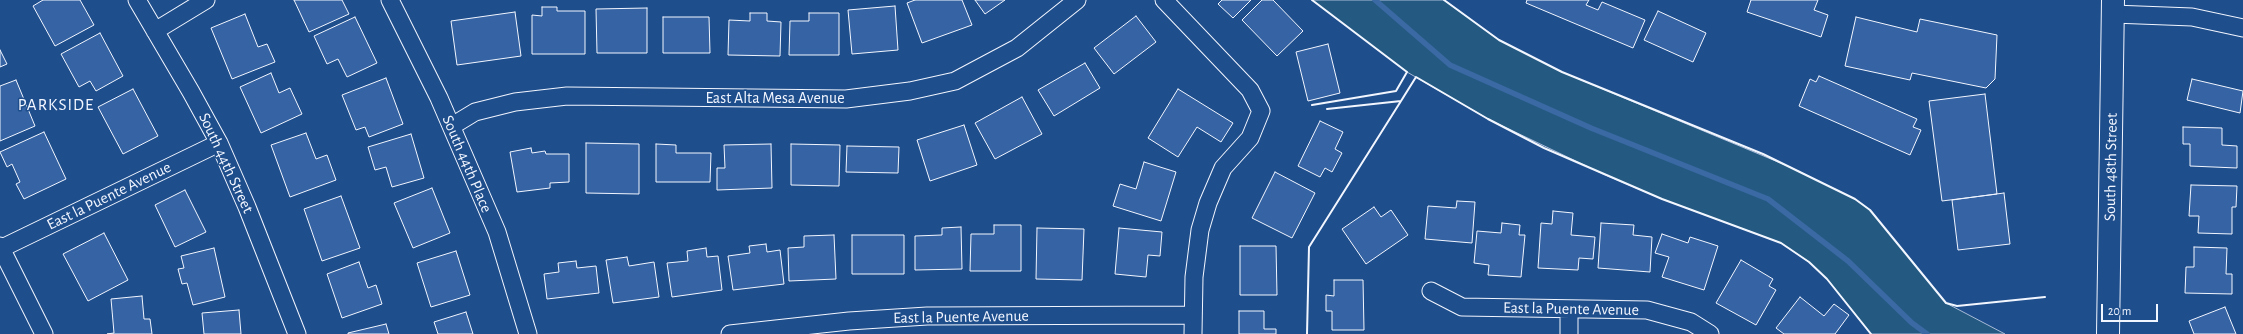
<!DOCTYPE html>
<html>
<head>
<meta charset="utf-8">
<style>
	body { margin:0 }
	#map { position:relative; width:2243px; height:334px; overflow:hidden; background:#1f4e8c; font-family:"Alegreya Sans",sans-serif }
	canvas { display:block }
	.scale { position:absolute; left:2101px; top:304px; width:57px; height:18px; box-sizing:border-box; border:2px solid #f2f6ff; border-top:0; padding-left:5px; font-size:12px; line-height:14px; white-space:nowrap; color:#f2f6ff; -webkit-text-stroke:3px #1f4e8c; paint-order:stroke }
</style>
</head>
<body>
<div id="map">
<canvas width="2243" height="334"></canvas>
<div class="scale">20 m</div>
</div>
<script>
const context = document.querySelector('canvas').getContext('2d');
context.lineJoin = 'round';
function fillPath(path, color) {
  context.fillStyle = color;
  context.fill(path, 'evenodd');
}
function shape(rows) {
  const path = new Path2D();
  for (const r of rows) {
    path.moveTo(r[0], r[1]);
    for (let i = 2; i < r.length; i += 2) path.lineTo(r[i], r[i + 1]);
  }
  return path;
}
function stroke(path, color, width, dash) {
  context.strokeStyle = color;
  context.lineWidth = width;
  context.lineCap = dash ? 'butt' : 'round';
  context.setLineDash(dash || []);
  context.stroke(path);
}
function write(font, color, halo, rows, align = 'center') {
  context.font = font + ' "Alegreya Sans",sans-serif';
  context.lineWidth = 3;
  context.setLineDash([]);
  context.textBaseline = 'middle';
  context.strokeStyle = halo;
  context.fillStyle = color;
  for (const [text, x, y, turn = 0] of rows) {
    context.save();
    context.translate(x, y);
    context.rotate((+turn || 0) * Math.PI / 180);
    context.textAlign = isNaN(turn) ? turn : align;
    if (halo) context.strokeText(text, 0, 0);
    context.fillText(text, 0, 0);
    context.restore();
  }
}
const green = shape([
	[1312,0,1444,0,1499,40,1562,72,1790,167,1855,199,1870,210,1946,303,2005,334,1871,334,1827,279,1809,262,1781,243,1662,199,1603,174,1488,119,1407,72,1312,0]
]);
fillPath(green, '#245a82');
stroke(green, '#a8bbd7', 1);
stroke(shape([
	[1375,0,1450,65,1591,128,1768,199,1848,261,1912,323,1927,334]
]), '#3b69a3', 5.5);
const building = shape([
	[43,0,80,0,94,25,55,46,33,6,43,0],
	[294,0,342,0,349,14,309,32,294,0],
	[915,0,962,0,972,25,922,43,907,3,915,0],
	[975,0,1005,0,985,14,975,0],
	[1222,0,1251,0,1233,18,1218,4,1222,0],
	[1262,0,1273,0,1303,31,1277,56,1242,20,1262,0],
	[1527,0,1589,0,1586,5,1598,10,1602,2,1645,20,1633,48,1526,3,1527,0],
	[1751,0,1818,0,1814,10,1828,15,1821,37,1747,12,1751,0],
	[895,6,898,50,852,54,848,10,895,6],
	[542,7,557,7,557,11,585,11,585,54,532,54,532,15,542,16,542,7],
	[647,8,647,53,597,53,596,9,647,8],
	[1658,11,1706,33,1693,62,1644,40,1658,11],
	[515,12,521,56,457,65,451,21,515,12],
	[750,13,767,13,767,21,781,22,780,56,728,55,729,20,750,21,750,13],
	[809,13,839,13,839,55,789,55,790,21,809,21,809,13],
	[245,14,258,47,267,44,275,62,232,79,211,28,245,14],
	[1136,16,1156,42,1114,74,1094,48,1136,16],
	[355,17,377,63,347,77,338,59,327,64,314,36,355,17],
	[663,17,709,17,710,53,663,53,663,17],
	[1856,17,1917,32,1920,19,1997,35,1995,79,1986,88,1912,73,1910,80,1845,66,1856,17],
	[100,33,123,76,96,91,90,81,79,87,61,54,100,33],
	[1328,44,1340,93,1308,101,1296,52,1328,44],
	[0,50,7,64,0,67,0,50],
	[1085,63,1100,88,1054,116,1038,90,1085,63],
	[271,73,279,93,290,88,302,114,261,133,240,87,271,73],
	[1819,76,1917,119,1913,127,1921,130,1910,155,1799,106,1810,79,1816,82,1819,76],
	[386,78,403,124,369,137,365,127,356,130,342,95,386,78],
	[2192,79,2243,91,2240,113,2187,100,2192,79],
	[16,80,35,126,0,141,0,86,16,80],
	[133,89,158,136,123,154,98,107,133,89],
	[1178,89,1233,123,1221,142,1197,127,1178,157,1148,138,1178,89],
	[1985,94,1997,194,1942,201,1929,101,1985,94],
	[1022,97,1042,134,995,159,975,123,1022,97],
	[1320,121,1343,132,1335,149,1342,153,1332,172,1325,168,1320,177,1298,166,1320,121],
	[964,125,977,165,930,181,917,140,964,125],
	[2183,127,2222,128,2222,145,2237,146,2237,168,2190,166,2190,144,2183,144,2183,127],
	[44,132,66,179,24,199,16,184,20,182,12,164,7,167,0,152,44,132],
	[306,133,316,159,327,155,336,180,290,197,271,145,306,133],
	[411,134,424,178,392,187,386,167,375,170,368,147,411,134],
	[586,143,639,144,639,194,586,193,586,143],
	[656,144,676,145,676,153,711,153,710,182,656,182,656,144],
	[771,144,772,188,717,190,717,168,725,168,724,145,771,144],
	[791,144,840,145,839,186,791,185,791,144],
	[847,146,899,147,898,173,846,172,847,146],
	[531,148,532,153,545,151,546,154,569,154,569,182,550,183,550,188,517,192,510,152,531,148],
	[1144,162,1176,172,1161,221,1113,206,1120,184,1136,189,1144,162],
	[1275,172,1315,193,1292,238,1252,218,1275,172],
	[2191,185,2237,186,2236,207,2232,207,2232,234,2198,233,2199,216,2189,216,2191,185],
	[432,188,450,233,413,248,394,203,432,188],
	[185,190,206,232,175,247,155,205,185,190],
	[2004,193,2010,244,1958,250,1952,200,2004,193],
	[341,196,360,248,322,261,304,209,341,196],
	[1457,201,1475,202,1472,243,1425,239,1428,206,1456,208,1457,201],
	[1374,207,1381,217,1391,210,1408,235,1366,264,1342,229,1374,207],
	[1553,211,1573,213,1571,235,1595,237,1593,259,1579,258,1578,270,1538,268,1541,223,1552,224,1553,211],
	[1502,223,1520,225,1519,235,1525,235,1521,277,1488,275,1489,265,1474,263,1477,231,1501,233,1502,223],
	[1601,223,1634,225,1633,235,1652,237,1650,272,1598,268,1601,223],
	[994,225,1021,225,1021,271,970,271,971,234,994,234,994,225],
	[961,227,962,269,915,270,915,236,942,235,942,228,961,227],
	[1037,228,1084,229,1082,280,1036,279,1037,228],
	[1119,228,1162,232,1160,256,1148,255,1146,277,1115,274,1119,228],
	[104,233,128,280,88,301,63,254,104,233],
	[1662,234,1688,243,1690,237,1718,246,1704,290,1662,277,1669,257,1655,253,1662,234],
	[834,235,836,279,789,281,788,248,804,247,804,236,834,235],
	[852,235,904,235,904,274,852,274,852,235],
	[766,244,767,252,780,250,784,284,733,290,728,256,750,253,749,246,766,244],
	[1240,246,1276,246,1277,295,1240,295,1240,246],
	[2194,247,2227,248,2226,274,2232,274,2232,294,2185,293,2186,267,2194,267,2194,247],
	[214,248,225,297,193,305,187,283,182,284,178,269,184,268,181,256,214,248],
	[706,248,707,257,718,256,722,290,672,297,667,263,688,261,687,251,706,248],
	[456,251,470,295,431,307,417,263,456,251],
	[627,257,629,266,654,262,659,297,613,303,606,260,627,257],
	[1741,260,1773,279,1769,286,1776,290,1756,325,1716,303,1741,260],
	[576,261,577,268,596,266,599,293,547,299,544,274,559,272,558,263,576,261],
	[359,262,368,288,376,285,382,304,342,318,327,274,359,262],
	[1334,280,1363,280,1364,330,1332,330,1332,311,1326,311,1326,295,1334,296,1334,280],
	[142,296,144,319,150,319,152,334,107,334,114,333,111,299,142,296],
	[1800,297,1824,316,1834,304,1849,315,1835,334,1784,334,1776,328,1800,297],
	[2225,307,2236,334,2194,334,2189,321,2225,307],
	[239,310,241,334,204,334,202,313,239,310],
	[1239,311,1264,311,1264,329,1276,329,1276,334,1239,334,1239,311],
	[466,312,473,334,438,334,434,322,466,312],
	[386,324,389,334,348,334,348,333,386,324]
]);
fillPath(building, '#3563a3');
stroke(building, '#f2f6ff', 1);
const street = shape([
	[137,0,191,92,219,143,247,207,297,334],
	[390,0,439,98,497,232,528,334],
	[1164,0,1250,90,1261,111,1250,138,1223,168,1208,203,1200,230,1194,277,1193,334],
	[2113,14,2192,17,2243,28],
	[155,31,206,0],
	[452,126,475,112,515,102,567,96,846,99,910,91,955,81,1017,48,1077,0],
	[0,246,44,334],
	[0,249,219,143],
	[1431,291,1462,307,1647,310,1691,322,1710,334],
	[730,334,849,321,927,316,1193,315],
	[1569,334,1569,309]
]);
const secondary = shape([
	[2108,334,2113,0]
]);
stroke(street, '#f2f6ff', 19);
stroke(secondary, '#f2f6ff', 24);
stroke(street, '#1f4e8c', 17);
stroke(secondary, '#1f4e8c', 22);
stroke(shape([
	[1444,0,1499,40,1562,72,1763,154,1855,199,1870,210,1946,303,1957,306,2045,297],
	[1312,105,1396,91,1407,72,1312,0],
	[1327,109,1401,101,1416,77,1488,119,1544,148,1662,199,1781,243,1809,262,1827,279,1871,334],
	[1307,334,1309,247,1401,101]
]), '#f2f6ff', 2);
write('16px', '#f2f6ff', '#1f4e8c', [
	["East Alta Mesa Avenue",775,98],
	["South 44th Street",226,163,65],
	["South 44th Place",467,164,67],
	["South 48th Street",2111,167,-89],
	["East la Puente Avenue",109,196,-26],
	["East la Puente Avenue",1571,309,1],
	["East la Puente Avenue",961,317,-1]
]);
context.letterSpacing = '1px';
write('17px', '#f2f6ff', '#1f4e8c', [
	["PARKSIDE",56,105]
]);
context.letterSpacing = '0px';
</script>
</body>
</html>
